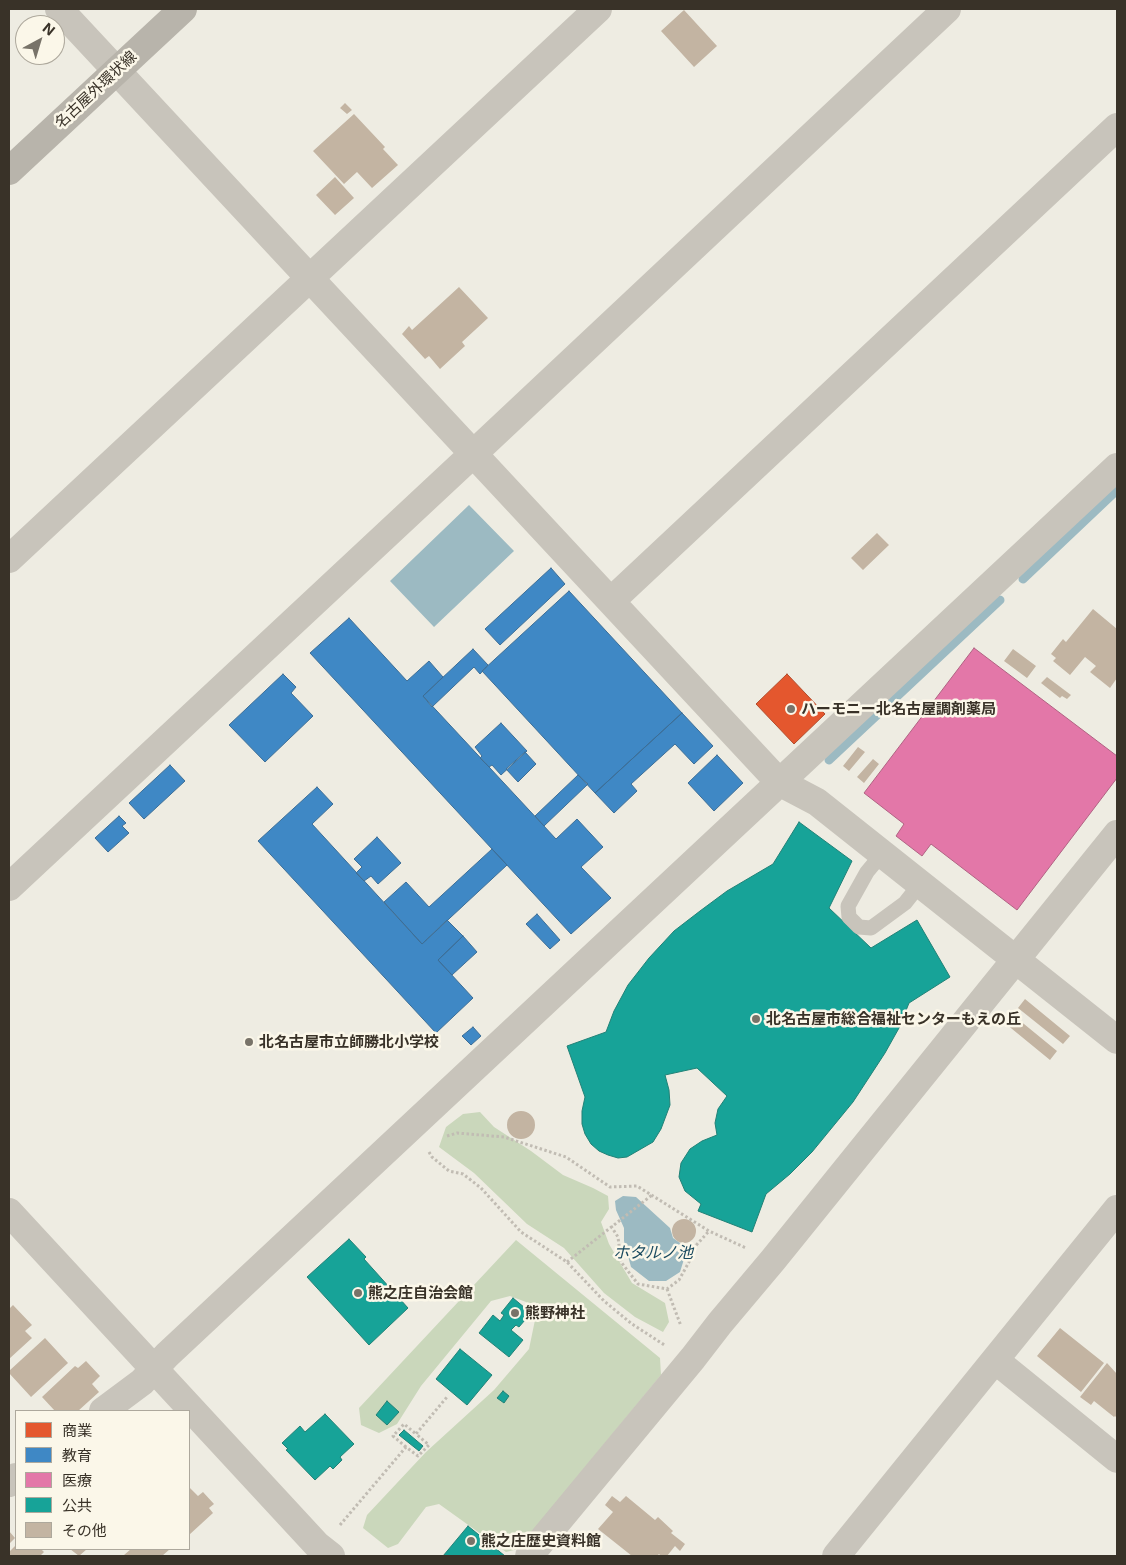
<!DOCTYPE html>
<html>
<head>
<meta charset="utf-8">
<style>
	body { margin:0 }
	#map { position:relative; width:1126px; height:1565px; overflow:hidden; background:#eeece2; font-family:Inter,"Noto Sans JP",sans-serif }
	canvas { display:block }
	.frame { position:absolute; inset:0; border:10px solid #393228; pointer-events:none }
	.legend { position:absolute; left:15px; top:1410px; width:175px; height:140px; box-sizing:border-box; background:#fbf7e9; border:1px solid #ada89c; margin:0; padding:6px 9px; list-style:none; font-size:15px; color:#393228 }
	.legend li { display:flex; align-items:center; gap:10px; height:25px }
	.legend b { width:25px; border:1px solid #ada89c }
	.north { position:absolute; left:15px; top:15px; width:50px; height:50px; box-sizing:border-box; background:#fbf7e9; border:1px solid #ada89c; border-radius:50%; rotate:39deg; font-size:14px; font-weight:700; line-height:20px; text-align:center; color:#393228 }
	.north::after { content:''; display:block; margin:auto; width:18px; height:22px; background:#787369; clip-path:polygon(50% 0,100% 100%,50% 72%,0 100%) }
</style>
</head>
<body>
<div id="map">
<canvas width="1126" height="1565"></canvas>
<div class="frame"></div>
<ul class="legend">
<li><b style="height:14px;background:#e4572e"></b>商業</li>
<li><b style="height:14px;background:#3f88c5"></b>教育</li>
<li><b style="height:14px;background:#e377a8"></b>医療</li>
<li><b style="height:14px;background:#17a398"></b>公共</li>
<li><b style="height:14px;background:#c3b4a2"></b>その他</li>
</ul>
<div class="north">N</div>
</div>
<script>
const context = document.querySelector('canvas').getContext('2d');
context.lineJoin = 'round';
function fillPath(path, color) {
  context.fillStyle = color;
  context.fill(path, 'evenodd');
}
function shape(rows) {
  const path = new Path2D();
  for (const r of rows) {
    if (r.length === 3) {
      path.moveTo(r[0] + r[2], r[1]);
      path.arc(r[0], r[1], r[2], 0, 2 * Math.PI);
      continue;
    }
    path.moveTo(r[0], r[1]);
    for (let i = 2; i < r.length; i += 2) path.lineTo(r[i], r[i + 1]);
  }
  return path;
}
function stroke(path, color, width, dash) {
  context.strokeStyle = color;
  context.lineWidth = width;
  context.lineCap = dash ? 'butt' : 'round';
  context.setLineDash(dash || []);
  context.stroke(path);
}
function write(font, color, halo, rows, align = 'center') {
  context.font = font + ' Inter,"Noto Sans JP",sans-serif';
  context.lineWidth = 5;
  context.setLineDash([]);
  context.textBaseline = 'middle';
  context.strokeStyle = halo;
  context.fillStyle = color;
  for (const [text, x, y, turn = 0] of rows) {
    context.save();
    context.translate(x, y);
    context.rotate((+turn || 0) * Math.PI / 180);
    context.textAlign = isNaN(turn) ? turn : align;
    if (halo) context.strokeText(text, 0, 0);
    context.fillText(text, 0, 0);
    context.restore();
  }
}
fillPath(shape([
	[480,1112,494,1127,531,1151,563,1175,593,1188,608,1196,609,1209,601,1222,609,1244,632,1283,665,1303,669,1322,663,1332,635,1317,604,1293,564,1248,527,1224,474,1173,439,1147,446,1127,463,1114],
	[516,1240,660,1358,661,1375,518,1549,506,1552,439,1504,426,1507,398,1544,388,1548,363,1528,367,1515,426,1452,494,1390,529,1349,535,1320,526,1302,510,1296,491,1301,421,1386,397,1424,379,1433,361,1425,359,1408]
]), '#cad7bb');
fillPath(shape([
	[469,505,514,551,434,627,390,581],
	[623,1196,636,1197,670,1228,673,1238,683,1245,685,1256,680,1272,666,1281,649,1281,631,1267,624,1241,624,1228,616,1210,615,1201]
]), '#9cbac2');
const shops = shape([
	[787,674,825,714,794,744,756,704,787,674]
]);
fillPath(shops, '#e4572e');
stroke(shops, '#b14c2c', 1);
const schools = shape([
	[551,568,565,584,500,645,485,629,551,568],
	[569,591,682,713,595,793,482,671,569,591],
	[349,618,407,681,429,661,443,677,423,696,556,839,577,819,603,847,581,867,611,898,571,934,310,653,349,618],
	[473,649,488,665,480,674,474,667,432,707,423,696,473,649],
	[283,674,296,687,291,693,313,716,265,762,229,725,283,674],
	[682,713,713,746,694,764,675,744,631,784,637,791,614,813,595,793,682,713],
	[501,723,527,751,501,775,492,765,489,767,480,758,482,756,475,747,501,723],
	[525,752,536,764,518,782,506,769,525,752],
	[717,755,743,783,714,811,688,783,717,755],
	[170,765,185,781,144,819,129,803,170,765],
	[578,775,588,784,544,826,535,816,578,775],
	[317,787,333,804,312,824,422,944,447,920,463,936,438,960,473,998,436,1033,258,841,317,787],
	[119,816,126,823,122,826,129,833,108,852,95,838,119,816],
	[377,837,401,863,378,884,371,876,364,881,356,873,362,867,354,859,377,837],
	[492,849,507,865,422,944,384,902,406,882,429,907,492,849],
	[537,914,560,940,550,949,526,924,537,914],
	[463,936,477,952,452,975,438,960,463,936],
	[473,1027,481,1036,471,1045,462,1036,473,1027]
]);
fillPath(schools, '#3f88c5');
stroke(schools, '#3d6e96', 1);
const health = shape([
	[974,648,1117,756,1117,778,1017,910,931,844,922,856,896,836,904,824,864,793,974,648]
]);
fillPath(health, '#e377a8');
stroke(health, '#b06282', 1);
const public = shape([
	[799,822,852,861,829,908,871,948,917,920,950,977,909,1003,899,1028,885,1053,853,1102,812,1152,790,1174,766,1194,752,1232,698,1211,701,1204,685,1191,679,1177,681,1163,690,1149,702,1141,717,1135,715,1123,718,1109,727,1096,697,1068,665,1075,669,1090,670,1105,661,1129,653,1142,627,1157,618,1158,608,1155,599,1151,591,1144,585,1134,582,1124,582,1111,585,1097,567,1046,606,1032,614,1011,628,985,649,958,674,931,700,911,727,891,773,864,799,822],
	[349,1239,366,1257,364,1259,408,1308,369,1345,307,1277,349,1239],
	[513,1298,531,1313,519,1327,516,1325,511,1330,523,1340,509,1357,479,1333,493,1315,500,1321,504,1315,501,1313,513,1298],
	[460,1349,492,1375,467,1405,436,1379,460,1349],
	[503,1391,509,1396,504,1403,497,1398,503,1391],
	[387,1401,399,1412,387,1425,376,1415,387,1401],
	[325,1414,354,1444,340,1457,342,1460,333,1469,330,1466,315,1480,286,1450,288,1449,282,1443,300,1426,305,1432,325,1414],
	[404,1430,423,1446,419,1451,399,1435,404,1430],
	[468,1526,505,1556,443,1556,468,1526]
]);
fillPath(public, '#17a398');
stroke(public, '#218176', 1);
stroke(shape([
	[1023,579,1117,490],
	[829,760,1000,600]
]), '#9cbac2', 9);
fillPath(shape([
	[684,10,717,46,694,67,661,31],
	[345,103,352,110,347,114,340,108],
	[354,114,385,147,383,149,398,165,372,188,357,172,344,184,313,151],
	[335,177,354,198,335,215,316,195],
	[459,287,488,318,462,342,465,346,440,369,429,356,425,359,402,334,409,326,412,330],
	[877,533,889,545,863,570,851,558],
	[1093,609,1117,629,1117,678,1110,688,1090,672,1096,666,1085,657,1070,675,1053,661,1056,658,1051,654,1063,639,1066,642],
	[1013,649,1036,666,1027,678,1004,661],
	[1047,677,1071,695,1067,699,1062,696,1060,698,1041,683],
	[858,747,865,752,849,771,843,766],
	[873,759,879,764,864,783,857,777],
	[1025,999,1070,1036,1063,1044,1018,1008],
	[1013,1015,1057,1051,1050,1060,1006,1024],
	[521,1125,14],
	[684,1231,12],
	[13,1305,32,1325,25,1331,32,1338,9,1359,9,1309],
	[1060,1328,1104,1363,1081,1392,1037,1356],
	[45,1338,68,1363,31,1397,9,1373,9,1371],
	[86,1361,100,1376,92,1384,99,1392,78,1411,55,1411,42,1397,75,1366,78,1368],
	[1107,1363,1117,1374,1117,1418,1115,1416,1114,1417,1094,1401,1091,1405,1080,1397],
	[189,1487,198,1496,203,1492,214,1504,209,1508,213,1513,189,1535],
	[612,1496,620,1502,626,1496,655,1520,658,1517,673,1531,671,1533,685,1544,680,1551,675,1546,667,1556,661,1556,659,1554,657,1556,632,1556,598,1529,613,1512,605,1505],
	[9,1531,15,1538,9,1544],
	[16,1545,16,1549,41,1549,44,1552,41,1555,42,1556,9,1556,9,1552],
	[70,1549,87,1549,79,1556],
	[131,1549,170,1549,162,1556,125,1556,124,1555]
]), '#c3b4a2');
stroke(shape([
	[447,1136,457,1133,504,1137,566,1157,610,1187,637,1186,709,1231,746,1248],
	[429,1152,432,1157,449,1171,463,1174,481,1188,521,1232,567,1262,604,1301,632,1324,666,1346],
	[611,1226,618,1237,621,1262,638,1284,667,1289,679,1280,689,1262,691,1251,709,1231],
	[567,1262,652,1195],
	[667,1289,681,1326],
	[406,1447,393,1436,404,1424,416,1434],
	[340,1525,406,1447,418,1456,429,1445,416,1434,447,1397]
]), '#c1bcb3', 3, [2.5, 2.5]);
stroke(shape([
	[882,854,867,872,848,906,849,917,859,927,871,928,905,903,920,884]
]), '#c8c4bb', 15);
stroke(shape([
	[59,9,779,782,817,802,1117,1040],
	[9,559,598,9],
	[611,601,1117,127],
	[9,887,473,454,947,9],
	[9,1212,317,1545,331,1556],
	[995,1360,1117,1459],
	[103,1411,142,1382,167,1355,1117,467],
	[9,1483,16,1477],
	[529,1556,693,1358,720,1323,773,1260,1117,834],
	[836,1556,1117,1209]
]), '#c8c4bb', 28);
stroke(shape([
	[9,171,183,9]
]), '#b8b4ab', 28);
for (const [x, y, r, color] of [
	[791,709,5,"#787369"],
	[756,1019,5,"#787369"],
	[249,1042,5,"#787369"],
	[358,1293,5,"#787369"],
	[515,1313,5,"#787369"],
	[471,1541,5,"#787369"]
]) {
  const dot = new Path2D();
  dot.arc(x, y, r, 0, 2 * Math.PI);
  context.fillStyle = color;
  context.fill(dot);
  stroke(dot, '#fbf7e9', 2);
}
write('15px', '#393228', '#fbf7e9', [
	["名古屋外環状線",96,90,-43]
]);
write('bold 15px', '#393228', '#fbf7e9', [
	["ハーモニー北名古屋調剤薬局",801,709],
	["北名古屋市総合福祉センターもえの丘",766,1019],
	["北名古屋市立師勝北小学校",259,1042],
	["熊之庄自治会館",368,1293],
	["熊野神社",525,1313],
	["熊之庄歴史資料館",481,1541]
], 'left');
write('italic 16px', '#1a4a5f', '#fbf7e9', [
	["ホタルノ池",653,1253]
]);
</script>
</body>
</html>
